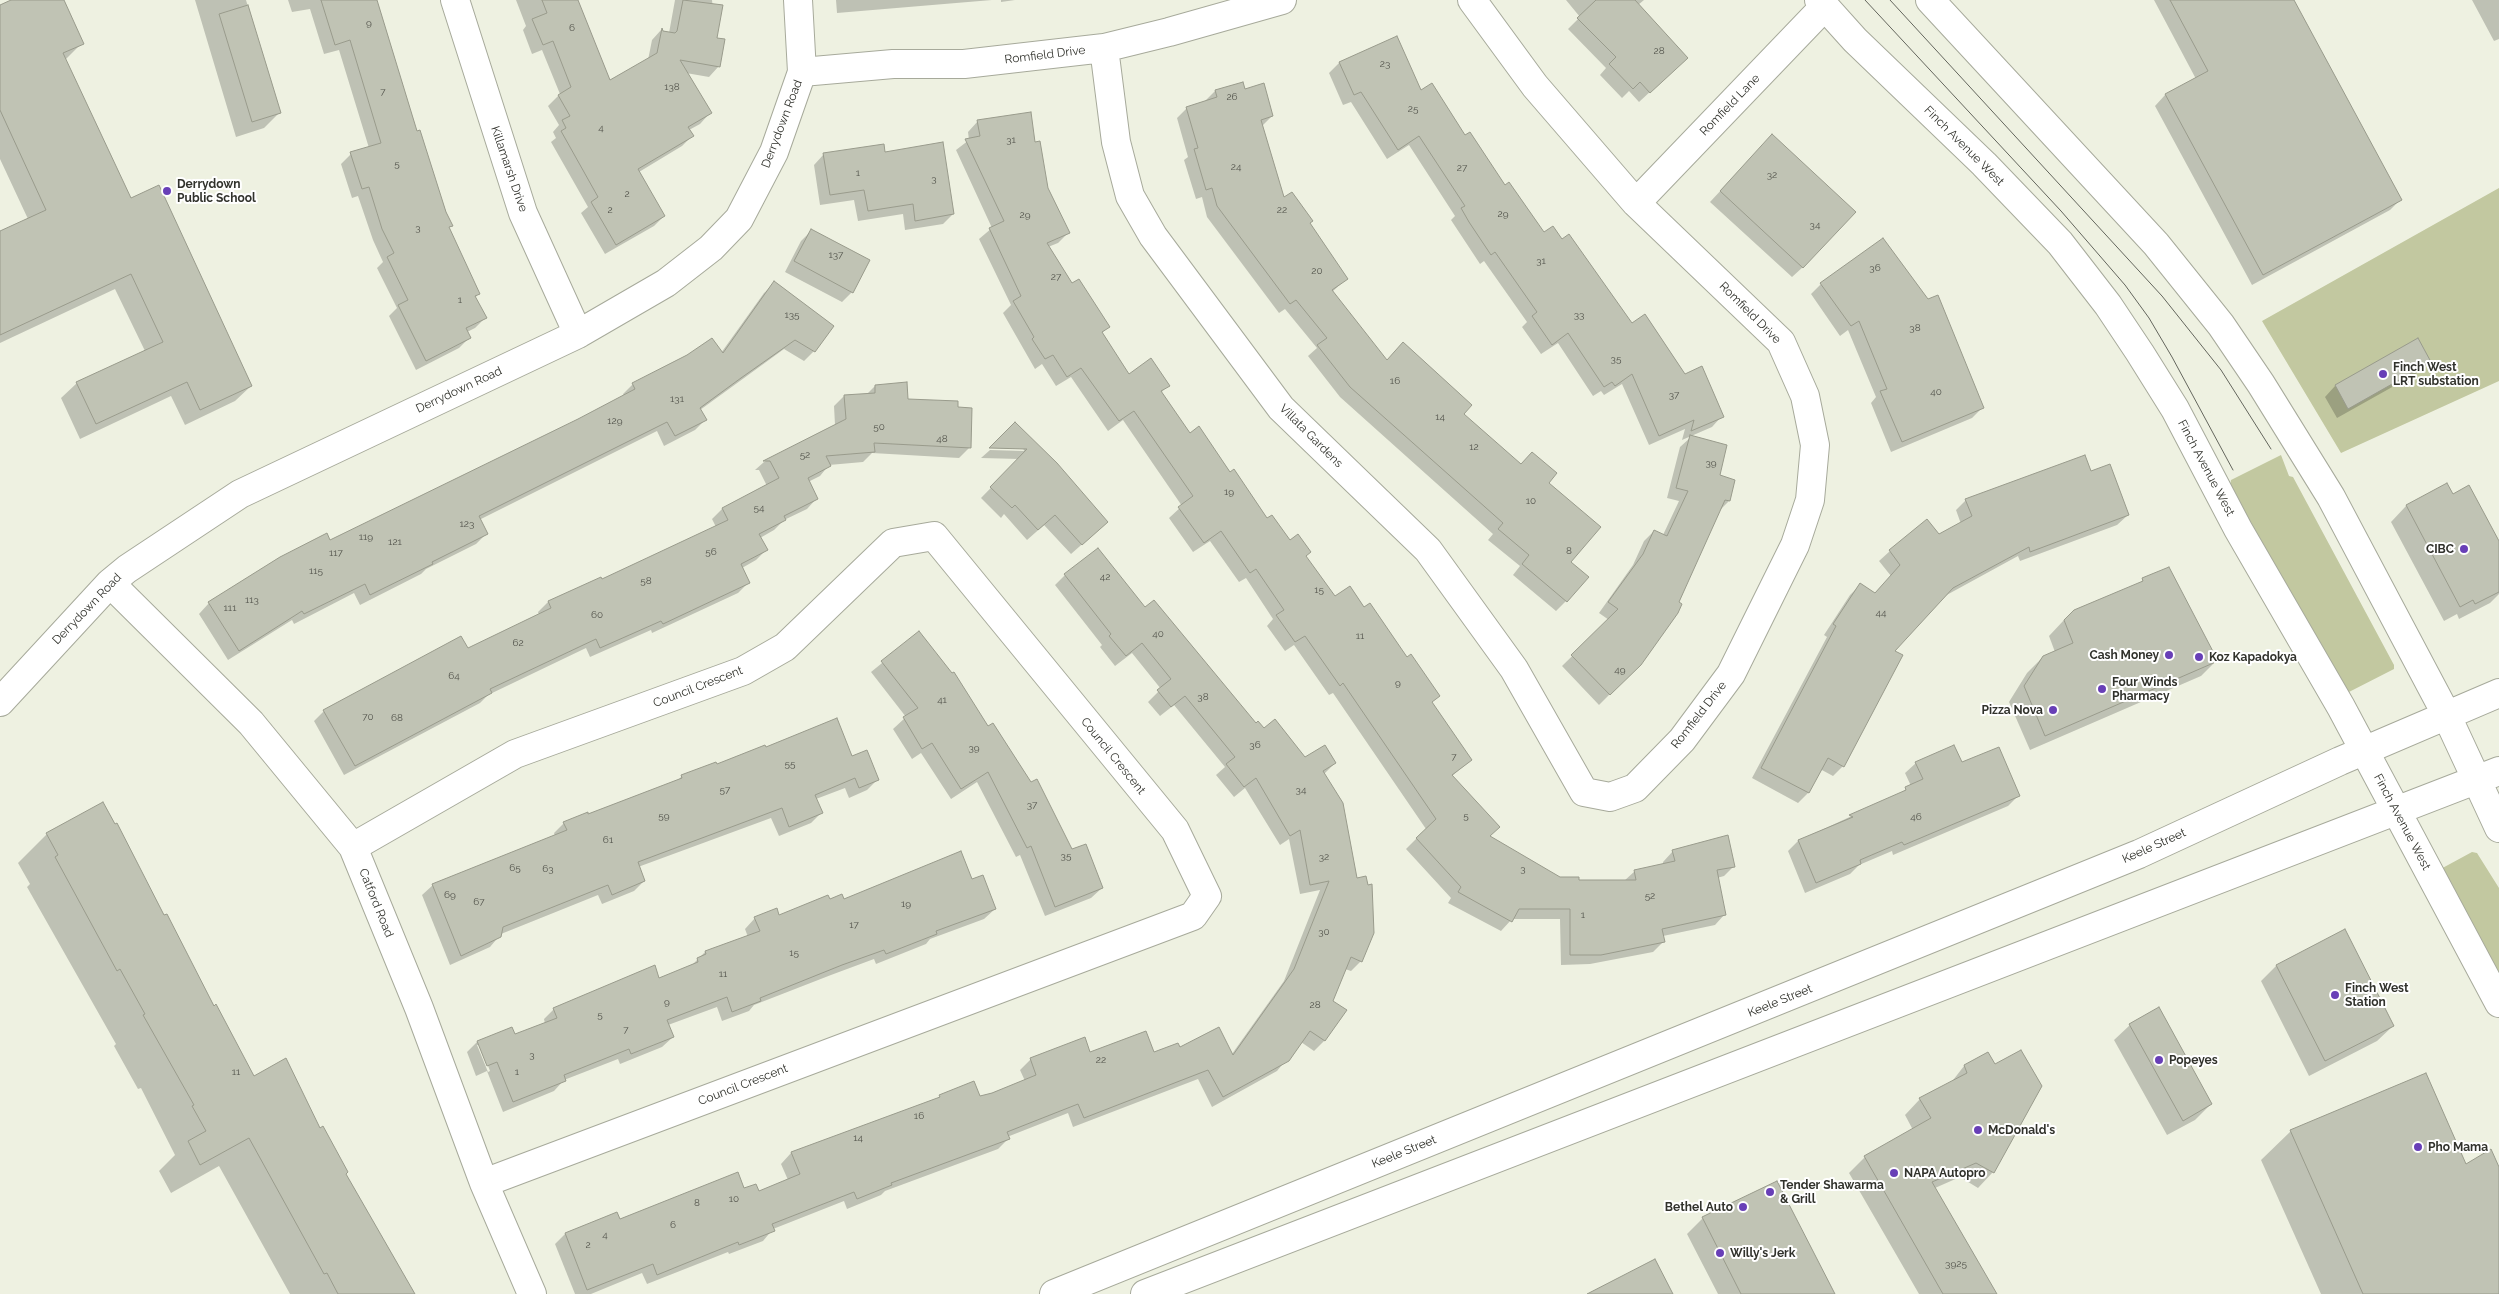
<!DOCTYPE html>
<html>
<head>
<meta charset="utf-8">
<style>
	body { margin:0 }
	canvas { display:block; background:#eef1e1 }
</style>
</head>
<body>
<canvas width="2499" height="1294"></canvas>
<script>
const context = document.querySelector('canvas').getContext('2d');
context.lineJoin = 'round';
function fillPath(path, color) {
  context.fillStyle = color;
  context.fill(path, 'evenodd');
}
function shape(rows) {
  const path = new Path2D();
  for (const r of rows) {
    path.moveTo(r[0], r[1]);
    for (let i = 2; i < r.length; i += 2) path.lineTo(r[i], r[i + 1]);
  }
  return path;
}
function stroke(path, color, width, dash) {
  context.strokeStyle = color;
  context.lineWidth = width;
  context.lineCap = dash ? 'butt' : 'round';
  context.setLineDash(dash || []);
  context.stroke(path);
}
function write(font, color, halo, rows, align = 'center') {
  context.font = font + ' Raleway,sans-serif';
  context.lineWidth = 4;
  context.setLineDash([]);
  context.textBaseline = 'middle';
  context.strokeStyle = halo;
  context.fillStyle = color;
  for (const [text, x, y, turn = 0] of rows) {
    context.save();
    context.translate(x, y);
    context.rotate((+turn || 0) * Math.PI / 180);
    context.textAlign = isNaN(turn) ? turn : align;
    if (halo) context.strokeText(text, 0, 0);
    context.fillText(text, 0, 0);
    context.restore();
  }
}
fillPath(shape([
	[2499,188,2499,381,2341,453,2262,321],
	[2281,455,2289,476,2293,477,2394,665,2394,669,2347,693,2230,486,2231,480],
	[2472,852,2477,853,2499,888,2499,988,2437,871]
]), '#c2c8a0');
fillPath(shape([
	[14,0,62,0,82,43,65,60,131,200,251,386,235,401,185,425,171,396,80,439,61,398,77,383,145,351,115,289,0,343,0,233,28,219,0,159,0,6],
	[195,0,246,0,279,113,264,128,236,137],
	[288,0,375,0,417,133,451,225,448,228,479,293,475,298,485,318,475,328,467,332,469,338,459,348,416,370,389,316,397,308,377,268,383,262,373,240,358,196,352,198,341,164,351,154,369,148,339,50,324,54,310,9,292,12],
	[516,0,577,0,609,82,648,60,652,40,661,30,669,33,675,0,712,0,719,66,709,77,686,73,710,113,700,124,689,130,692,136,682,146,639,172,664,216,654,226,605,254,581,213,588,207,551,142,556,138,553,132,559,125,548,106,560,94,542,50,532,54,523,30,526,26],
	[836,0,992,0,837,13],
	[1001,0,1015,0,1001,2],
	[1566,0,1644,0,1638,5,1676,68,1639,102,1629,91,1622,98,1600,75,1606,68,1568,29,1580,17],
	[2154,0,2293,0,2400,200,2390,210,2252,285,2155,106,2165,95,2196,79],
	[2472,0,2499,0,2499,39,2494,41],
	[1339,63,1420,92,1465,137,1543,234,1562,241,1632,325,1684,375,1722,416,1712,427,1682,440,1685,429,1649,445,1622,384,1604,395,1601,391,1593,396,1558,343,1541,354,1522,327,1527,322,1484,261,1480,264,1451,220,1455,216,1409,145,1387,159,1351,102,1343,105,1329,73],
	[1244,90,1272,116,1262,126,1284,199,1309,224,1346,279,1332,292,1386,361,1463,414,1520,465,1547,483,1569,562,1566,601,1556,611,1513,575,1520,566,1488,540,1493,534,1340,397,1308,356,1317,348,1285,309,1279,313,1207,217,1202,197,1196,199,1184,160,1188,157,1177,118,1187,108,1205,101,1215,91],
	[978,121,1034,143,1046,188,1068,233,1058,243,1048,247,1072,285,1108,327,1101,334,1129,375,1168,385,1161,393,1190,435,1230,474,1267,519,1305,556,1335,598,1363,609,1438,696,1431,703,1471,760,1452,776,1489,836,1560,879,1578,881,1624,881,1635,871,1663,865,1663,862,1673,851,1734,866,1724,876,1717,878,1725,914,1715,925,1663,936,1664,941,1653,952,1590,964,1561,965,1560,919,1512,919,1501,931,1448,903,1451,898,1406,849,1426,829,1333,693,1329,695,1294,645,1285,651,1267,626,1273,619,1246,578,1239,582,1210,541,1193,552,1169,518,1182,506,1123,420,1108,431,1071,377,1056,386,1042,364,1035,369,1003,313,1011,305,979,239,992,228,956,150,969,140,968,132],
	[1762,146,1803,267,1792,277,1710,202],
	[884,153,953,214,943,224,905,230,903,214,858,221,854,200,820,205,814,165,824,154],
	[811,231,852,292,842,302,785,272,801,241],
	[775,283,814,351,804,361,784,349,700,410,705,420,695,430,664,446,657,431,479,520,486,534,476,544,426,569,421,574,360,605,354,593,294,624,292,620,228,660,199,614,209,603,281,558,330,542,579,420,624,396,623,394,633,384,721,353,764,293],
	[1821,284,1983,407,1972,418,1891,452,1871,403,1876,397,1848,330,1840,336,1811,294],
	[2418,340,2430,361,2419,372,2337,418,2325,397,2335,386],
	[875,386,907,400,957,408,970,447,959,458,872,453,863,462,829,465,820,476,808,482,817,498,807,509,784,520,774,530,760,538,766,550,756,560,742,568,748,583,738,593,652,633,651,630,590,657,586,648,488,695,480,703,344,775,314,721,324,711,467,649,539,615,538,612,548,602,600,579,601,581,716,527,712,519,722,509,767,486,759,470,755,470,764,462,835,425,834,406,844,396,867,394],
	[1015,423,1096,532,1071,554,1044,525,1027,540,1004,514,1001,518,981,498,1019,459,981,458,990,450,1024,451],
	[1691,437,1718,476,1729,501,1720,510,1640,664,1599,705,1562,666,1609,620,1599,613,1633,565,1644,541,1654,531,1663,535,1679,501,1667,498,1680,447],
	[2091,473,2128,515,2117,525,2020,561,2018,556,1943,597,1893,651,1843,766,1833,776,1820,769,1808,793,1798,803,1752,778,1827,637,1824,635,1850,595,1860,585,1874,594,1891,576,1879,561,1890,551,1927,521,1939,536,1961,524,1956,510,1966,500],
	[2447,485,2453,496,2499,543,2499,594,2490,603,2459,619,2457,614,2444,621,2391,522,2406,506],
	[1065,575,1145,609,1255,725,1305,759,1335,763,1324,774,1361,961,1351,971,1345,969,1332,1001,1345,1010,1324,1041,1314,1051,1301,1042,1277,1071,1212,1107,1198,1079,1073,1127,1068,1113,1007,1137,1008,1139,998,1149,885,1191,881,1195,847,1209,844,1201,773,1229,763,1241,729,1254,728,1252,647,1284,642,1273,591,1294,575,1294,555,1244,565,1234,616,1213,619,1220,744,1190,758,1192,788,1180,781,1164,791,1153,935,1101,940,1096,979,1098,1025,1081,1020,1070,1031,1059,1090,1053,1153,1054,1179,1049,1232,1054,1284,981,1320,890,1300,894,1289,839,1280,845,1245,788,1234,797,1216,775,1225,767,1174,705,1160,716,1148,702,1161,689,1132,653,1115,666,1100,647,1102,645,1055,585],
	[2143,580,2216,661,2201,676,2030,750,2009,702,2027,673,2043,657,2055,652,2049,636,2064,620,2137,585],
	[919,633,1072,851,1102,888,1091,898,1045,916,1020,855,1016,857,977,782,951,799,921,753,912,759,893,729,906,717,871,672],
	[765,749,851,757,877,780,867,790,849,798,845,788,816,799,821,813,811,823,779,836,771,818,638,867,644,881,634,891,602,904,598,895,501,934,490,947,450,965,422,895,433,885,555,836,554,833,564,823,677,781,682,776],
	[1916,763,2018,796,2008,806,1893,855,1892,851,1859,865,1850,874,1805,893,1788,851,1798,841,1899,794,1911,786,1905,773],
	[47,834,164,917,254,1077,320,1129,413,1294,290,1294,219,1166,171,1193,159,1171,175,1155,141,1088,138,1089,114,1046,116,1044,27,887,30,884,18,863],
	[971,881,995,909,984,919,930,939,926,944,876,964,874,959,831,975,754,1005,749,1011,722,1021,717,1007,668,1025,673,1037,662,1047,620,1064,618,1059,564,1080,554,1091,503,1112,487,1071,476,1076,467,1052,477,1042,514,1036,545,1024,544,1019,554,1009,659,979,690,967,705,952,748,937,745,929,755,918,778,916,829,901,843,901],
	[477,1045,480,1045,490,1071,488,1072],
	[2344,931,2393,1026,2377,1041,2309,1076,2261,981,2276,966],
	[2130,1025,2211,1104,2195,1120,2167,1135,2114,1040],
	[1988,1054,1994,1066,1993,1172,1978,1188,1960,1177,1935,1188,1995,1294,1919,1294,1849,1173,1865,1157,1913,1130,1905,1115,1920,1099,1950,1084,1964,1066],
	[2291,1131,2499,1171,2499,1294,2321,1294,2261,1160],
	[1703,1218,1834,1294,1718,1294,1687,1234]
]), '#0003');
const building = shape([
	[11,0,64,0,84,44,63,53,131,198,159,185,252,386,200,410,187,382,96,424,76,382,163,342,131,274,0,335,0,231,46,210,0,110,0,5,11,0],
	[321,0,377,0,417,131,420,130,446,212,453,226,449,227,480,294,475,296,487,318,466,328,471,338,426,361,398,305,408,300,387,257,394,253,382,229,369,187,362,189,350,152,381,143,350,40,335,45,321,0],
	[542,0,578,0,610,80,657,53,662,28,663,31,675,33,677,31,683,0,723,5,717,38,725,39,720,67,680,60,712,113,688,127,694,136,638,169,665,216,616,245,591,202,598,197,561,131,566,128,562,120,570,116,558,95,571,87,553,41,543,45,532,19,547,13,542,0],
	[1596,0,1635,0,1688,58,1650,93,1640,82,1633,89,1609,64,1616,57,1577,18,1596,0],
	[2170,0,2294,0,2402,200,2263,275,2165,94,2208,71,2170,0],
	[248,5,281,113,252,122,219,14,248,5],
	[1397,36,1421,90,1432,83,1465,135,1470,132,1505,185,1509,182,1544,232,1553,226,1562,239,1569,234,1632,323,1645,314,1685,374,1702,366,1724,417,1691,431,1694,420,1659,436,1632,374,1615,386,1612,382,1604,387,1568,333,1552,345,1532,316,1537,312,1495,252,1491,255,1469,222,1461,208,1465,206,1419,136,1398,150,1361,92,1354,95,1339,62,1397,36],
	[1243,82,1245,89,1264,83,1273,116,1261,120,1284,197,1292,192,1313,221,1310,223,1348,279,1332,290,1387,360,1403,342,1472,405,1464,414,1521,464,1532,452,1557,473,1549,483,1601,527,1571,562,1589,577,1567,602,1522,564,1529,555,1498,529,1503,523,1350,387,1317,345,1327,338,1296,300,1290,304,1217,206,1212,188,1206,190,1194,149,1198,148,1186,107,1217,97,1215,90,1243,82],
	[1031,112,1035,142,1040,141,1048,188,1070,233,1047,243,1072,283,1079,279,1110,327,1102,332,1129,374,1151,358,1170,386,1161,391,1190,433,1199,426,1230,472,1234,469,1267,518,1272,515,1290,540,1298,534,1311,552,1306,556,1335,596,1350,586,1364,607,1370,603,1407,657,1411,654,1440,696,1432,702,1472,760,1452,775,1500,827,1490,836,1560,877,1579,877,1579,880,1636,880,1634,870,1675,861,1672,850,1728,835,1735,867,1717,870,1726,915,1662,929,1665,942,1601,955,1570,955,1570,909,1519,909,1512,922,1458,892,1461,887,1416,838,1436,819,1343,683,1340,686,1305,636,1295,642,1276,615,1284,610,1256,569,1250,573,1221,531,1204,543,1178,507,1193,496,1134,411,1119,421,1081,368,1067,377,1053,355,1045,359,1032,339,1034,337,1013,301,1021,296,989,228,1004,221,965,139,980,136,977,120,1031,112],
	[1772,134,1856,212,1803,268,1720,191,1772,134],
	[943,142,954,214,915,221,913,204,868,211,864,190,830,195,823,153,884,144,885,152,943,142],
	[811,229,870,260,853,293,794,261,811,229],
	[1883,238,1928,299,1938,295,1984,408,1902,442,1880,391,1887,389,1859,321,1851,326,1820,283,1883,238],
	[774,281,834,326,815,352,795,340,741,378,700,408,707,420,675,436,667,422,479,516,488,534,432,562,433,564,370,595,365,584,304,614,302,611,239,651,208,602,280,557,327,533,330,540,578,419,635,389,632,383,687,355,712,338,723,353,774,281],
	[2418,338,2431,362,2348,409,2335,385,2418,338],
	[907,382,908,399,958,401,958,407,972,408,971,448,874,443,875,452,826,456,831,466,808,478,818,499,784,516,786,520,759,534,768,550,741,564,750,583,663,624,661,621,600,648,596,639,490,689,492,693,355,766,323,710,461,636,468,648,551,608,548,601,601,577,602,579,728,520,722,508,779,478,770,461,763,461,846,419,844,395,875,393,875,385,907,382],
	[1015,422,1057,463,1108,522,1082,545,1055,515,1038,530,1015,505,1012,508,990,487,1027,449,989,448,1015,422],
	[1690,435,1727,445,1720,475,1735,480,1730,501,1725,500,1679,602,1682,604,1678,613,1641,665,1610,695,1571,655,1618,609,1608,602,1643,554,1654,530,1667,536,1688,491,1676,488,1690,435],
	[2085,455,2091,471,2110,464,2129,515,2030,552,2029,547,1953,588,1895,651,1903,655,1844,767,1828,758,1809,793,1761,768,1836,626,1833,624,1860,583,1875,593,1900,565,1889,550,1927,519,1939,534,1972,516,1965,499,2085,455],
	[2447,483,2453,494,2469,485,2499,541,2499,592,2475,604,2473,600,2460,607,2406,505,2447,483],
	[1098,548,1145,607,1154,600,1256,723,1258,721,1264,728,1275,719,1305,757,1325,745,1336,763,1323,771,1343,803,1357,878,1366,876,1368,885,1372,884,1374,933,1362,962,1351,957,1333,1001,1347,1010,1325,1041,1310,1031,1289,1061,1223,1097,1208,1070,1084,1118,1078,1104,1007,1132,1010,1139,891,1183,892,1185,857,1199,854,1192,772,1224,775,1231,739,1245,738,1242,657,1275,653,1264,587,1290,565,1233,617,1212,620,1219,738,1172,744,1188,756,1184,759,1191,800,1174,791,1152,940,1097,939,1095,974,1081,980,1096,992,1093,1036,1075,1030,1058,1085,1037,1090,1052,1146,1031,1154,1052,1178,1043,1180,1047,1219,1027,1233,1055,1294,969,1329,881,1310,885,1300,830,1290,836,1256,778,1244,787,1226,764,1235,757,1185,696,1171,707,1157,690,1171,679,1142,643,1126,656,1109,636,1111,634,1064,574,1098,548],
	[2169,567,2218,661,2045,736,2024,686,2043,656,2073,643,2064,620,2074,610,2143,581,2142,578,2169,567],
	[919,631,952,673,954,672,988,726,993,723,1031,782,1037,779,1072,849,1086,844,1103,888,1055,907,1031,846,1027,848,988,772,961,789,932,743,922,749,903,717,918,708,881,661,919,631],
	[837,718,852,756,867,750,879,780,859,788,855,778,815,795,823,813,789,827,782,808,638,862,645,881,612,895,608,885,503,927,501,937,461,956,432,884,567,830,563,822,588,812,588,814,682,778,681,775,716,762,717,764,765,745,766,747,837,718],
	[1954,745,1962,762,1999,747,2020,796,1904,845,1902,842,1860,860,1861,864,1816,883,1798,840,1853,817,1849,815,1906,790,1905,787,1923,779,1915,762,1954,745],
	[103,802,115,824,117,823,164,915,167,914,214,1006,216,1004,254,1076,286,1058,320,1128,323,1126,348,1172,346,1174,415,1294,338,1294,327,1273,324,1274,249,1138,200,1165,188,1141,206,1131,192,1106,194,1105,143,1015,145,1014,120,969,117,971,92,925,55,857,58,855,46,833,103,802],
	[961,851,972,879,983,875,996,909,936,931,937,934,886,954,884,950,842,965,760,998,761,1001,732,1012,727,997,667,1020,674,1037,631,1054,629,1049,564,1075,566,1081,513,1102,497,1062,487,1066,477,1041,512,1027,515,1034,557,1018,553,1008,655,965,659,978,698,962,697,958,706,954,705,951,760,931,754,917,777,908,779,915,828,895,830,899,842,894,844,899,961,851],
	[2345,929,2394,1026,2325,1061,2276,965,2345,929],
	[2159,1007,2212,1104,2183,1121,2129,1024,2159,1007],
	[2021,1050,2042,1086,1994,1173,1976,1163,1932,1182,1997,1294,1943,1294,1864,1156,1931,1118,1919,1098,1967,1073,1964,1065,1988,1052,1995,1064,2021,1050],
	[2426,1073,2466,1164,2491,1149,2499,1167,2499,1294,2363,1294,2290,1130,2426,1073],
	[1777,1181,1835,1294,1741,1294,1702,1217,1777,1181],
	[1655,1259,1673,1294,1587,1294,1655,1259]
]);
fillPath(building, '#c0c3b4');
stroke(building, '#999b8c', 1);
const minor = shape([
	[455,0,523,213,578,334],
	[1104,48,1116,142,1130,196,1153,236,1281,408,1428,550,1514,669,1584,792,1610,797,1635,788,1682,740,1731,674,1795,545,1810,500,1815,445,1805,396,1781,342,1636,203,1535,86,1472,0],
	[802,72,893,64,964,64,1104,48,1169,32,1282,0],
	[1636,203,1824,7],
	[110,583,251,723,353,847,419,1008,484,1183,532,1294],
	[0,702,110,583,127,569,240,494,578,334,666,283,711,248,739,219,774,152,802,72,798,0],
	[353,847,515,754,743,671,785,647,893,543,934,536,1175,830,1207,896,1193,916,484,1183]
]);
const major = shape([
	[1819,0,1855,40,1984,164,2060,243,2108,305,2140,353,2175,409,2238,529,2341,707,2499,1003],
	[1930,0,2156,244,2221,325,2261,384,2331,497,2446,714,2499,828],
	[1054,1294,2139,854,2340,761,2499,693],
	[1145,1294,2499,771]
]);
stroke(minor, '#a7aa9b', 30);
stroke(major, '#a7aa9b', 30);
stroke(minor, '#fff', 28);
stroke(major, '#fff', 28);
stroke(shape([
	[1865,0,2061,211,2125,285,2149,318,2172,357,2233,470],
	[1890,0,2162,296,2221,370,2271,449]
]), '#64665d', 1);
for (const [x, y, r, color] of [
	[167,191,5,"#683fb7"],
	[2383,374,5,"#683fb7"],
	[2464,549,5,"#683fb7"],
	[2169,655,5,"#683fb7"],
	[2199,657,5,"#683fb7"],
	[2102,689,5,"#683fb7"],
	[2053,710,5,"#683fb7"],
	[2335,995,5,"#683fb7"],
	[2159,1060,5,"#683fb7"],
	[1978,1130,5,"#683fb7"],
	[2418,1147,5,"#683fb7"],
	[1894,1173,5,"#683fb7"],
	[1770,1192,5,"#683fb7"],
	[1743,1207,5,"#683fb7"],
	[1720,1253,5,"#683fb7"]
]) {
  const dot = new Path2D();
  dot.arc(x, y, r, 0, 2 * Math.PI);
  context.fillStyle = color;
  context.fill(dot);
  stroke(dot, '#fff', 2);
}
write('10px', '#55564e', null, [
	["9",369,23],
	["6",572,28],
	["28",1659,51],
	["23",1385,64],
	["138",672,87],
	["7",383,92],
	["26",1232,97],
	["25",1413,109],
	["4",601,128],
	["31",1011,140],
	["5",397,164],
	["24",1236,167],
	["27",1462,168],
	["1",858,173],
	["32",1772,175],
	["3",934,179],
	["2",627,194],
	["2",610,210],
	["22",1282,210],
	["29",1503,214],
	["29",1025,215],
	["34",1815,225],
	["3",418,228],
	["137",836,255],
	["31",1541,261],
	["36",1875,268],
	["20",1317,271],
	["27",1056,277],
	["1",460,300],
	["135",792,315],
	["33",1579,315],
	["38",1915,328],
	["35",1616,359],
	["16",1395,381],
	["40",1936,392],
	["37",1674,395],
	["131",677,399],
	["14",1440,417],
	["129",615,421],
	["50",879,427],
	["48",942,439],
	["12",1474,447],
	["52",805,455],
	["39",1711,463],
	["19",1229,492],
	["10",1531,501],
	["54",759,508],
	["123",467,524],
	["119",366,537],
	["121",395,542],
	["8",1569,551],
	["56",711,552],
	["117",336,553],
	["115",316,571],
	["42",1105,577],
	["58",646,581],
	["15",1319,590],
	["113",252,600],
	["111",230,608],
	["44",1881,613],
	["60",597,615],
	["40",1158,634],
	["11",1360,636],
	["62",518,643],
	["49",1620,670],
	["64",454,676],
	["9",1398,683],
	["38",1203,697],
	["41",942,700],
	["70",368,717],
	["68",397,718],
	["36",1255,745],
	["39",974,748],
	["7",1454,757],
	["55",790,764],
	["57",725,790],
	["34",1301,790],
	["37",1032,805],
	["59",664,816],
	["5",1466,816],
	["46",1916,817],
	["61",608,840],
	["35",1066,856],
	["32",1324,857],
	["65",515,868],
	["63",548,869],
	["3",1523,869],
	["69",450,895],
	["52",1650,896],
	["67",479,902],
	["19",906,904],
	["1",1583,915],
	["17",854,925],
	["30",1324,932],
	["15",794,953],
	["11",723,974],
	["9",667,1002],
	["28",1315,1005],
	["5",600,1015],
	["7",626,1030],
	["3",532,1055],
	["22",1101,1060],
	["11",236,1072],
	["1",517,1072],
	["16",919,1116],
	["14",858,1138],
	["10",734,1199],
	["8",697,1203],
	["6",673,1225],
	["4",605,1235],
	["2",588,1245],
	["3925",1956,1264]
]);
write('12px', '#31322c', '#fff', [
	["Romfield Drive",1045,55,-7],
	["Romfield Lane",1730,105,-46],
	["Derrydown Road",782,124,-69],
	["Finch Avenue West",1964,146,45],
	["Killamarsh Drive",509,169,71],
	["Romfield Drive",1750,313,45],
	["Derrydown Road",459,390,-25],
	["Villata Gardens",1311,436,45],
	["Finch Avenue West",2206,468,62],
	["Derrydown Road",87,609,-46],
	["Council Crescent",698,687,-21],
	["Romfield Drive",1699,715,-52],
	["Council Crescent",1113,756,51],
	["Finch Avenue West",2402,822,62],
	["Keele Street",2154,846,-24],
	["Catford Road",376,903,68],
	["Keele Street",1780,1001,-22],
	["Council Crescent",743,1085,-21],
	["Keele Street",1404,1152,-22]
]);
write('bold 12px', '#31322c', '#fff', [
	["Derrydown",177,184],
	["Public School",177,198],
	["Finch West",2393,367],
	["LRT substation",2393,381],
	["CIBC",2454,549,"right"],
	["Cash Money",2159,655,"right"],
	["Koz Kapadokya",2209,657],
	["Four Winds",2112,682],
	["Pharmacy",2112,696],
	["Pizza Nova",2043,710,"right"],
	["Finch West",2345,988],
	["Station",2345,1002],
	["Popeyes",2169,1060],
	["McDonald's",1988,1130],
	["Pho Mama",2428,1147],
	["NAPA Autopro",1904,1173],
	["Tender Shawarma",1780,1185],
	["& Grill",1780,1199],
	["Bethel Auto",1733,1207,"right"],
	["Willy's Jerk",1730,1253]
], 'left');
</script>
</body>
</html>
